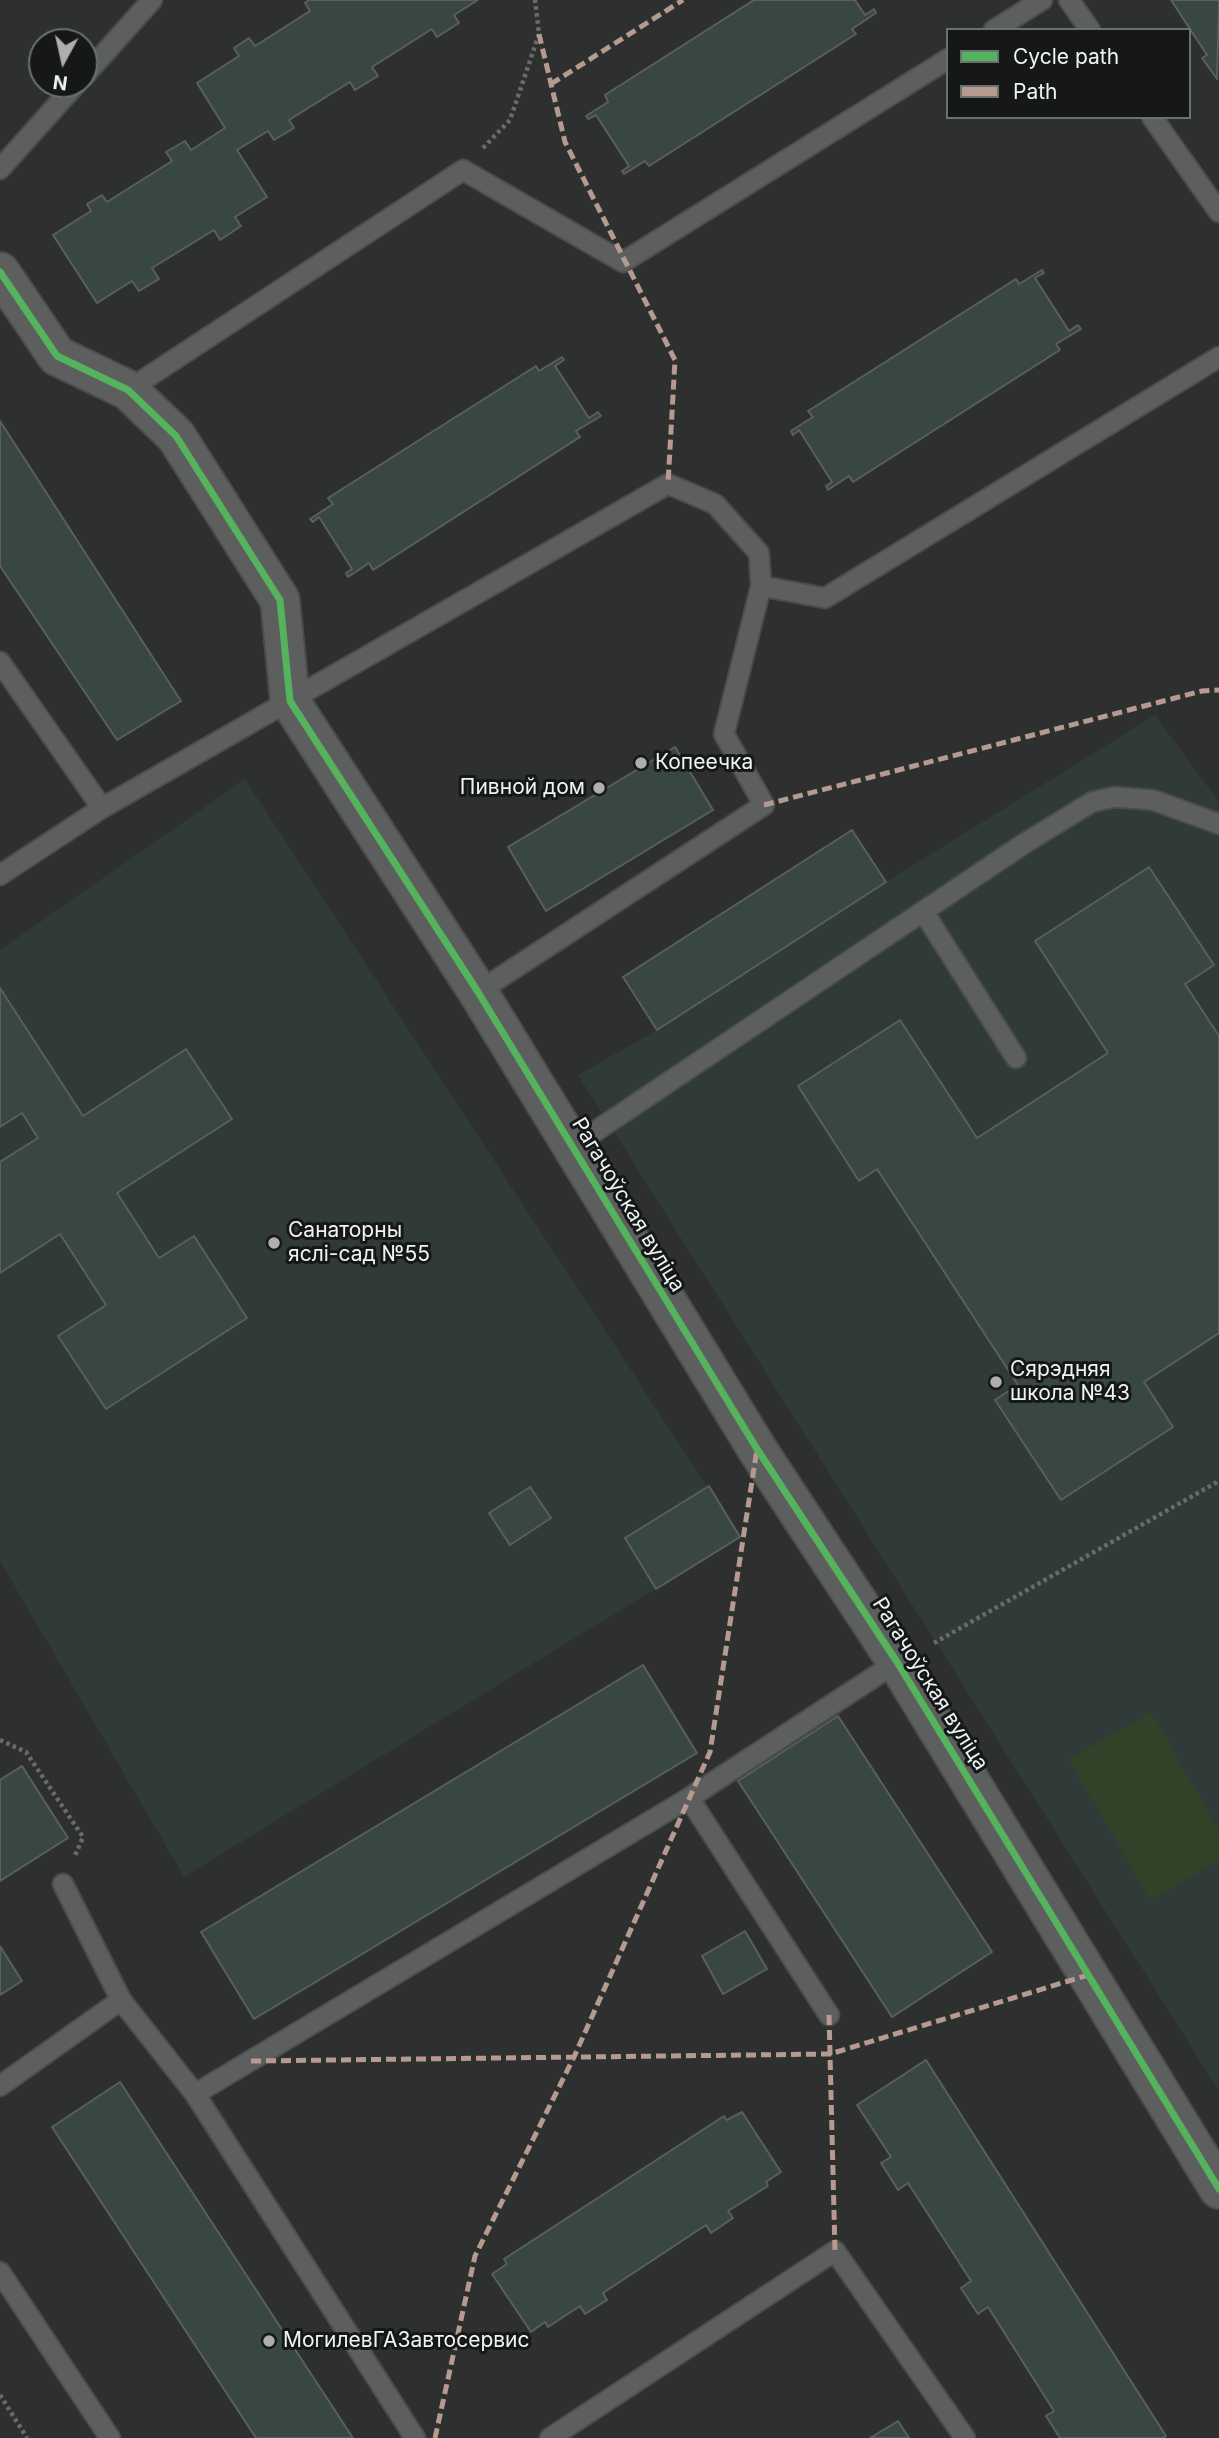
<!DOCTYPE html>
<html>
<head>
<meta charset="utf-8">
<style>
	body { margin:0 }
	#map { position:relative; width:1219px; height:2438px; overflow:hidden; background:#2d302f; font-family:Inter,sans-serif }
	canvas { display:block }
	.legend { position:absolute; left:946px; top:28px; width:245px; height:91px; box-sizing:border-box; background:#161818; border:2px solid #6d7070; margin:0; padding:9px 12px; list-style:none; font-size:21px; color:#f0f3f3 }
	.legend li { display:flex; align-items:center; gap:14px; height:35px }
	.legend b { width:35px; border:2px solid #6d7070 }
	.north { position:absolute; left:28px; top:28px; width:70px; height:70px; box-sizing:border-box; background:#161818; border:2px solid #6d7070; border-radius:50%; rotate:188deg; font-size:19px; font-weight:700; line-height:28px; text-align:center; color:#f0f3f3 }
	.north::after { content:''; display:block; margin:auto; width:24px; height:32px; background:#acafae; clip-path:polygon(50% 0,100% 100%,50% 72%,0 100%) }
</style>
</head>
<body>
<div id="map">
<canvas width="1219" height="2438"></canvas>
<ul class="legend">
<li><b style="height:9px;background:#56b35d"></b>Cycle path</li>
<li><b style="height:9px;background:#b69a8f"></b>Path</li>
</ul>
<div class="north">N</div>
</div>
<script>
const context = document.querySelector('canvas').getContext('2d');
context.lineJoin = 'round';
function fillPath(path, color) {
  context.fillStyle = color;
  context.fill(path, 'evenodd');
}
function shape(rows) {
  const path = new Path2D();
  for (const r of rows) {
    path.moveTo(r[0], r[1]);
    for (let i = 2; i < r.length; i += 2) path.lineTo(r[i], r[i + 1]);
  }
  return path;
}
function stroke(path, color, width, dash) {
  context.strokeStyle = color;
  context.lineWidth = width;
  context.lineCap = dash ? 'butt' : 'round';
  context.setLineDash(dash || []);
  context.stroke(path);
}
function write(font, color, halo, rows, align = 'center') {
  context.font = font + ' Inter,sans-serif';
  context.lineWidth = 6;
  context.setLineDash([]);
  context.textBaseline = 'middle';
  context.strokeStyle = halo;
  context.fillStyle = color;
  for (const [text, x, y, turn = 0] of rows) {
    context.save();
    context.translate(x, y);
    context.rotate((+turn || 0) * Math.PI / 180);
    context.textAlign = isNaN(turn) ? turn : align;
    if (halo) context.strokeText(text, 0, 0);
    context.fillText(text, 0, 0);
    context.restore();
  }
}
fillPath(shape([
	[1155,715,1219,802,1219,2091,578,1075,657,1030,886,882],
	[245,779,740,1537,184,1877,0,1561,0,950]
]), '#2f3a39');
fillPath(shape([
	[1151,1712,1219,1830,1219,1861,1150,1900,1069,1759]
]), '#304328');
const building = shape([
	[309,0,478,0,454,15,459,23,437,37,432,29,372,67,378,76,355,90,350,82,289,120,294,128,274,140,268,131,237,150,267,197,235,217,241,226,220,240,214,230,152,268,159,279,139,291,132,281,97,303,53,235,91,211,87,204,102,195,107,202,172,161,166,152,185,141,191,150,225,128,197,83,239,56,234,48,249,38,255,46,310,11,305,3,309,0],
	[754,0,855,0,865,15,874,9,876,13,852,29,856,34,649,166,645,161,624,174,622,171,629,166,596,115,588,119,586,116,608,102,605,95,754,0],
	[1171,0,1219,0,1217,79,1202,58,1207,55,1171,0],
	[1042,270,1044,273,1035,278,1069,331,1078,325,1081,329,1056,344,1060,350,853,482,849,476,828,490,826,486,832,482,799,430,793,435,791,431,813,417,808,411,1016,279,1019,284,1042,270],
	[562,357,564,360,555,366,589,418,598,412,601,416,576,431,580,437,373,570,369,563,348,577,346,573,352,569,319,517,313,522,310,519,333,504,328,498,536,366,539,371,562,357],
	[0,421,181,701,117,740,0,566,0,421],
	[675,747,713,810,546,911,508,847,675,747],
	[852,830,886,882,657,1030,623,977,852,830],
	[1149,867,1214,965,1185,984,1219,1036,1219,1333,1144,1382,1173,1427,1061,1500,995,1400,1018,1385,877,1169,859,1181,798,1086,900,1020,977,1138,1108,1053,1035,941,1149,867],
	[0,988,83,1116,186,1049,232,1119,117,1193,159,1258,194,1236,247,1318,106,1409,58,1336,106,1305,60,1234,0,1273,0,1162,38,1138,22,1113,0,1127,0,988],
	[709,1486,740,1537,656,1589,625,1538,709,1486],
	[530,1487,551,1518,510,1545,489,1513,530,1487],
	[643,1665,697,1753,254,2019,201,1932,643,1665],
	[838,1716,992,1952,892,2017,738,1781,838,1716],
	[22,1766,68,1838,0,1881,0,1780,22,1766],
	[745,1931,767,1969,723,1994,702,1956,745,1931],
	[0,1946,22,1981,0,1995,0,1946],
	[926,2060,1166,2436,1163,2438,1060,2438,1046,2416,1054,2411,988,2307,978,2314,961,2288,971,2281,908,2183,898,2190,881,2163,891,2157,857,2105,926,2060],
	[120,2082,353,2438,256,2438,52,2127,120,2082],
	[742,2112,781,2172,766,2182,768,2186,728,2211,733,2218,711,2233,706,2225,603,2293,607,2300,585,2314,580,2306,548,2327,545,2322,531,2332,492,2274,507,2264,504,2259,724,2116,727,2120,742,2112],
	[898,2421,909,2438,870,2438,898,2421]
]);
fillPath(building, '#394743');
stroke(building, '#5c5e5d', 2);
const lane = shape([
	[1069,0,1090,30],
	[994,30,1042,0],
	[84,76,152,0],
	[1152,117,1219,212],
	[0,169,76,84],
	[128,390,463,170,623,262,948,59],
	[0,662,102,808],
	[0,875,102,808,668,484,715,504,759,553,761,586,825,598,1219,357],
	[923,911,1016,1058],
	[478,992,764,805,724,734,761,586],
	[572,1147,1025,843,1092,802,1114,797,1153,800,1219,824],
	[689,1798,829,2015],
	[63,1884,121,2000],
	[0,2086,121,2000,195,2094,415,2438],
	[195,2094,689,1798,897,1662],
	[0,2272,110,2438],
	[550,2438,835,2251,965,2438]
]);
const street = shape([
	[0,272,57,356,128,390,176,436,280,600,290,701,478,992,757,1449,897,1662,1219,2189]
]);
stroke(lane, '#4a4c4c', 23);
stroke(street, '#4a4c4c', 42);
stroke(shape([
	[483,148,510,120,539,34,535,0],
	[934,1643,1219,1481],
	[0,1740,26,1752,83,1837,74,1858],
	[0,2395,27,2438]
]), '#6a6c6b', 4.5, [3.5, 3.5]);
stroke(lane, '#5d5f5f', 19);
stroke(street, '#5d5f5f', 38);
stroke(shape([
	[539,34,565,142,675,360,668,484],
	[551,84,683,0],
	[764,805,1202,691,1219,690],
	[829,2015,835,2251],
	[251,2061,830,2054,1088,1975],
	[435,2438,475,2256,574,2057,710,1752,757,1449]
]), '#b69a8f', 5, [10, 5]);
stroke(shape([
	[0,272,57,356,128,390,176,436,280,600,290,701,478,992,757,1449,897,1662,1219,2189]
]), '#56b35d', 7);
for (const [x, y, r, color] of [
	[641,763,7,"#acafae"],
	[599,788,7,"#acafae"],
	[274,1243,7,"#acafae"],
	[996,1382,7,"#acafae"],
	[269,2341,7,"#acafae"]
]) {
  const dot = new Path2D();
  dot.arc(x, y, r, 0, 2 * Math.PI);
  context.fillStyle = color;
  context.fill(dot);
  stroke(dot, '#161818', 2.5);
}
write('21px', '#f0f3f3', '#161818', [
	["Копеечка",655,763],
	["Пивной дом",585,788,"right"],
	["Санаторны",288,1231],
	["яслі-сад №55",288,1255],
	["Сярэдняя",1010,1370],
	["школа №43",1010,1394],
	["МогилевГАЗавтосервис",283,2341]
], 'left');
write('21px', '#f0f3f3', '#161818', [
	["Рагачоўская вуліца",628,1205,59],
	["Рагачоўская вуліца",930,1684,58]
]);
</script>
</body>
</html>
